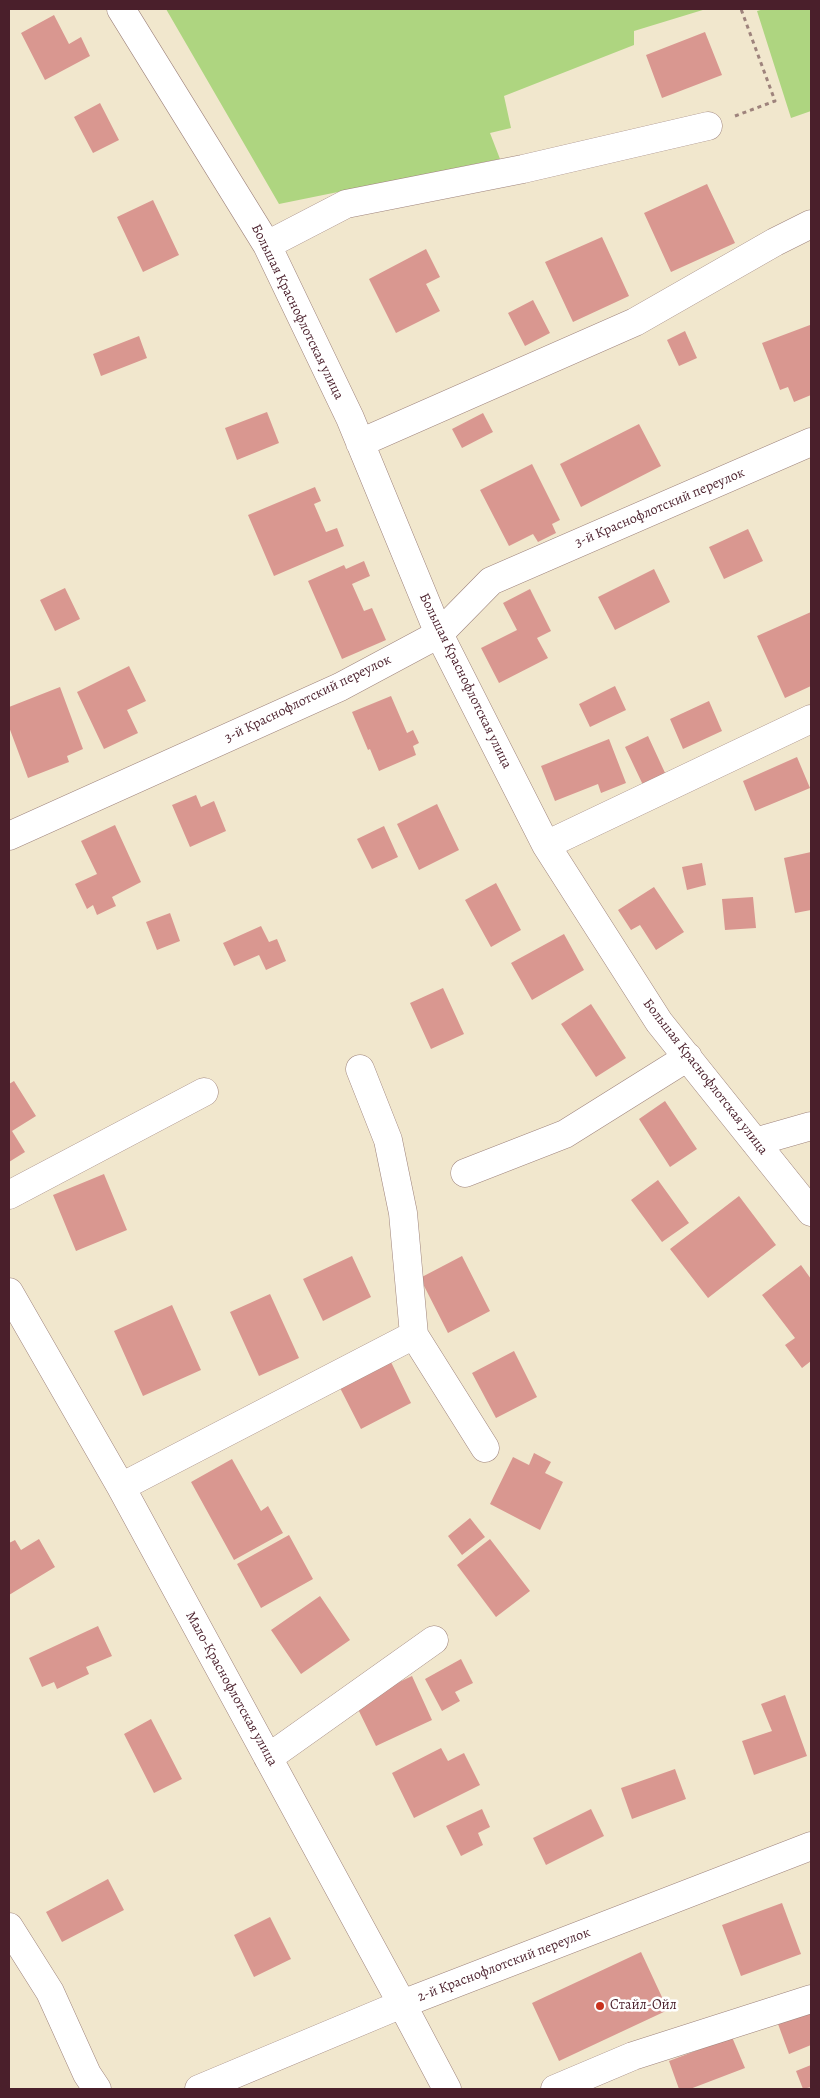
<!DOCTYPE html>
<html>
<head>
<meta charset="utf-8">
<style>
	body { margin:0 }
	#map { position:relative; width:820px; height:2098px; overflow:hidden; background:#f1e7cd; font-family:Alegreya,serif }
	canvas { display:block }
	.frame { position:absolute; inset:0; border:10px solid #4a1f2b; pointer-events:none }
</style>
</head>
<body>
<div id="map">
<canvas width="820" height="2098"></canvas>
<div class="frame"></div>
</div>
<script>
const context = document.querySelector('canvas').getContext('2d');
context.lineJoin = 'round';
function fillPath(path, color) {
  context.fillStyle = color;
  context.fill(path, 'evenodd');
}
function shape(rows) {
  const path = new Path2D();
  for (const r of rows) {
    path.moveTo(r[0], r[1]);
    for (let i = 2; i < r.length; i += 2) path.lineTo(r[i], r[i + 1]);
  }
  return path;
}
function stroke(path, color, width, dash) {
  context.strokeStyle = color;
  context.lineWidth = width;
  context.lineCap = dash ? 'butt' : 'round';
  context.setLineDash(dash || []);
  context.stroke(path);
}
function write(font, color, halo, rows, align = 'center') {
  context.font = font + ' Alegreya,serif';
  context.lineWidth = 5;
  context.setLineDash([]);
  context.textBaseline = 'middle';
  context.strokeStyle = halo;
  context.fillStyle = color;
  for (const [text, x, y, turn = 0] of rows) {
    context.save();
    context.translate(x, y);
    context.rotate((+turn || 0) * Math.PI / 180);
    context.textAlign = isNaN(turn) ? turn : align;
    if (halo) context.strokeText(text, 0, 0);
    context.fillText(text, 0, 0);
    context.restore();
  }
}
fillPath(shape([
	[166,9,706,9,634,31,634,45,504,96,511,128,490,133,500,159,279,204],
	[764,9,811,9,811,111,791,118,757,11]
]), '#aed580');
fillPath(shape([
	[54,15,69,44,81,37,90,56,45,80,21,33],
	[705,32,722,75,662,98,646,55],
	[100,103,119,140,93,153,74,117],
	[707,184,735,243,671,272,644,213],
	[153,200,179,255,143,272,117,217],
	[602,237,629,296,573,322,545,262],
	[426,249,440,277,426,284,440,311,396,333,369,279],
	[533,300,550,333,525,346,508,313],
	[810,325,811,395,794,402,788,387,780,390,762,343],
	[685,331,697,358,679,366,667,340],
	[139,336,147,358,101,376,93,354],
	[267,412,279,443,237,460,225,428],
	[483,413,493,432,462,448,452,429],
	[639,424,661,466,581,507,560,464],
	[532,464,560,520,552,524,556,533,538,542,533,534,509,546,480,490],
	[315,487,321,501,314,504,326,532,337,528,344,546,274,576,248,515],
	[748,529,763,561,724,579,709,547],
	[364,561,370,576,352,584,364,611,372,608,386,640,342,659,308,581,344,565,346,569],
	[654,569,670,602,615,630,598,597],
	[65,588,80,619,55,631,40,600],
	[530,589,551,631,537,638,548,658,499,683,481,648,517,630,503,603],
	[811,612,811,686,785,698,757,636],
	[129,666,146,701,127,710,138,733,104,749,77,692],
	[615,686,626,710,590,727,579,704],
	[60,687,83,749,67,756,69,762,28,778,9,727,9,707],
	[391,696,407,733,413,730,419,743,413,746,416,755,379,771,370,749,368,750,352,712],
	[709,701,722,731,683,749,670,719],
	[648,736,666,775,643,785,625,747],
	[609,739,626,783,601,793,598,784,555,801,541,766],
	[797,757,810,788,755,811,743,781],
	[196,795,201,807,214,801,226,831,190,847,172,805],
	[437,804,459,850,419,870,397,824],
	[115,825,141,882,112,897,116,906,97,915,93,905,87,909,75,884,97,874,81,841],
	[384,826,398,857,372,869,357,839],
	[811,852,811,910,795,913,784,858],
	[702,863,706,885,687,890,682,867],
	[496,883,521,930,491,947,465,900],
	[654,887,684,932,656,950,640,925,631,930,618,910],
	[753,897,756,928,725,930,722,899],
	[170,913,180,941,157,950,146,922],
	[261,926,269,942,277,939,286,961,266,970,259,955,234,966,223,943],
	[564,934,584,970,532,1000,511,963],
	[443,988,464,1034,431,1049,410,1003],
	[591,1004,626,1058,596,1077,561,1024],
	[14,1081,36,1116,12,1131,25,1152,9,1162,9,1084],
	[665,1101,697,1149,670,1167,639,1119],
	[104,1174,127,1230,76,1251,53,1195],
	[658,1180,689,1223,662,1242,631,1200],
	[739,1196,776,1245,708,1298,670,1249],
	[352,1256,371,1297,323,1321,303,1279],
	[462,1256,490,1311,448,1333,420,1278],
	[801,1265,811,1279,811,1361,802,1368,785,1345,795,1338,762,1295],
	[270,1294,299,1358,259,1376,230,1312],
	[172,1305,201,1370,143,1396,114,1331],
	[514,1351,537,1397,496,1418,472,1373],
	[390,1360,411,1403,361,1429,339,1386],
	[534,1453,551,1462,545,1473,563,1482,540,1530,490,1504,513,1457,529,1465],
	[232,1459,261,1511,268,1506,283,1533,234,1560,191,1482],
	[470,1518,485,1537,462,1555,448,1536],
	[289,1535,313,1579,261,1608,237,1564],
	[39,1539,55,1567,9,1595,9,1543,15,1540,21,1550],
	[490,1539,530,1591,496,1617,457,1565],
	[320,1596,350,1640,301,1674,271,1630],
	[98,1626,112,1656,86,1667,89,1674,57,1689,54,1682,42,1687,29,1658],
	[461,1659,473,1683,455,1692,460,1701,442,1711,425,1679],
	[412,1676,432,1720,376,1746,355,1703],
	[785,1695,807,1756,754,1775,742,1741,772,1731,761,1704],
	[151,1719,182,1779,154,1793,124,1734],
	[441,1748,448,1761,464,1753,480,1785,414,1818,392,1773],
	[675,1769,686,1799,632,1819,621,1788],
	[482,1809,490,1827,478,1833,483,1845,461,1856,446,1826],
	[591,1809,604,1836,546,1865,533,1838],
	[108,1879,124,1910,62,1942,46,1912],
	[782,1903,801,1954,741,1976,722,1925],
	[270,1917,291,1959,254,1977,234,1935],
	[641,1952,668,2010,559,2061,532,2003],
	[811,2011,811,2045,789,2054,778,2024],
	[732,2037,745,2068,690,2089,679,2089,669,2061],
	[811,2065,811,2087,803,2089,796,2071]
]), '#d99790');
const minor = shape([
	[121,9,267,245,350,418,439,634,546,845,659,1022,811,1212],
	[267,245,346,204,523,169,708,126],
	[360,443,635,322,775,242,811,224],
	[9,836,340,687,439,634,491,581,811,442],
	[546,845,811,719],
	[360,1069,388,1140,403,1213,414,1335],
	[755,1142,811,1126],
	[465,1173,565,1134,688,1057],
	[9,1195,204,1092],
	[9,1292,121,1487,402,2004,447,2089],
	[121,1487,414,1335,485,1448],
	[268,1758,434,1640],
	[9,1927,50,1992,87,2074,97,2089],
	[199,2089,402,2004,811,1846],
	[555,2089,633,2056,811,1999]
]);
stroke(minor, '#9e837c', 29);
stroke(shape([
	[735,116,775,101,741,9]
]), '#9e837c', 3, [4, 4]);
stroke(minor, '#fff', 28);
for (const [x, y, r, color] of [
	[600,2006,5,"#c8321e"]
]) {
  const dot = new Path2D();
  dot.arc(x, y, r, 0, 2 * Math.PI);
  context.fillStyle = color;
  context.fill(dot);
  stroke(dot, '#fff', 2);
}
write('14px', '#4a1f2b', '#fff', [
	["Большая Краснофлотская улица",297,312,64],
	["3-й Краснофлотский переулок",660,508,-23],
	["Большая Краснофлотская улица",465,681,64],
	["3-й Краснофлотский переулок",308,699,-26],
	["Большая Краснофлотская улица",705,1077,52],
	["Мало-Краснофлотская улица",231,1689,61],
	["2-й Краснофлотский переулок",504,1965,-21]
]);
write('14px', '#4a1f2b', '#fff', [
	["Стайл-Ойл",610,2006]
], 'left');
</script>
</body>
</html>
